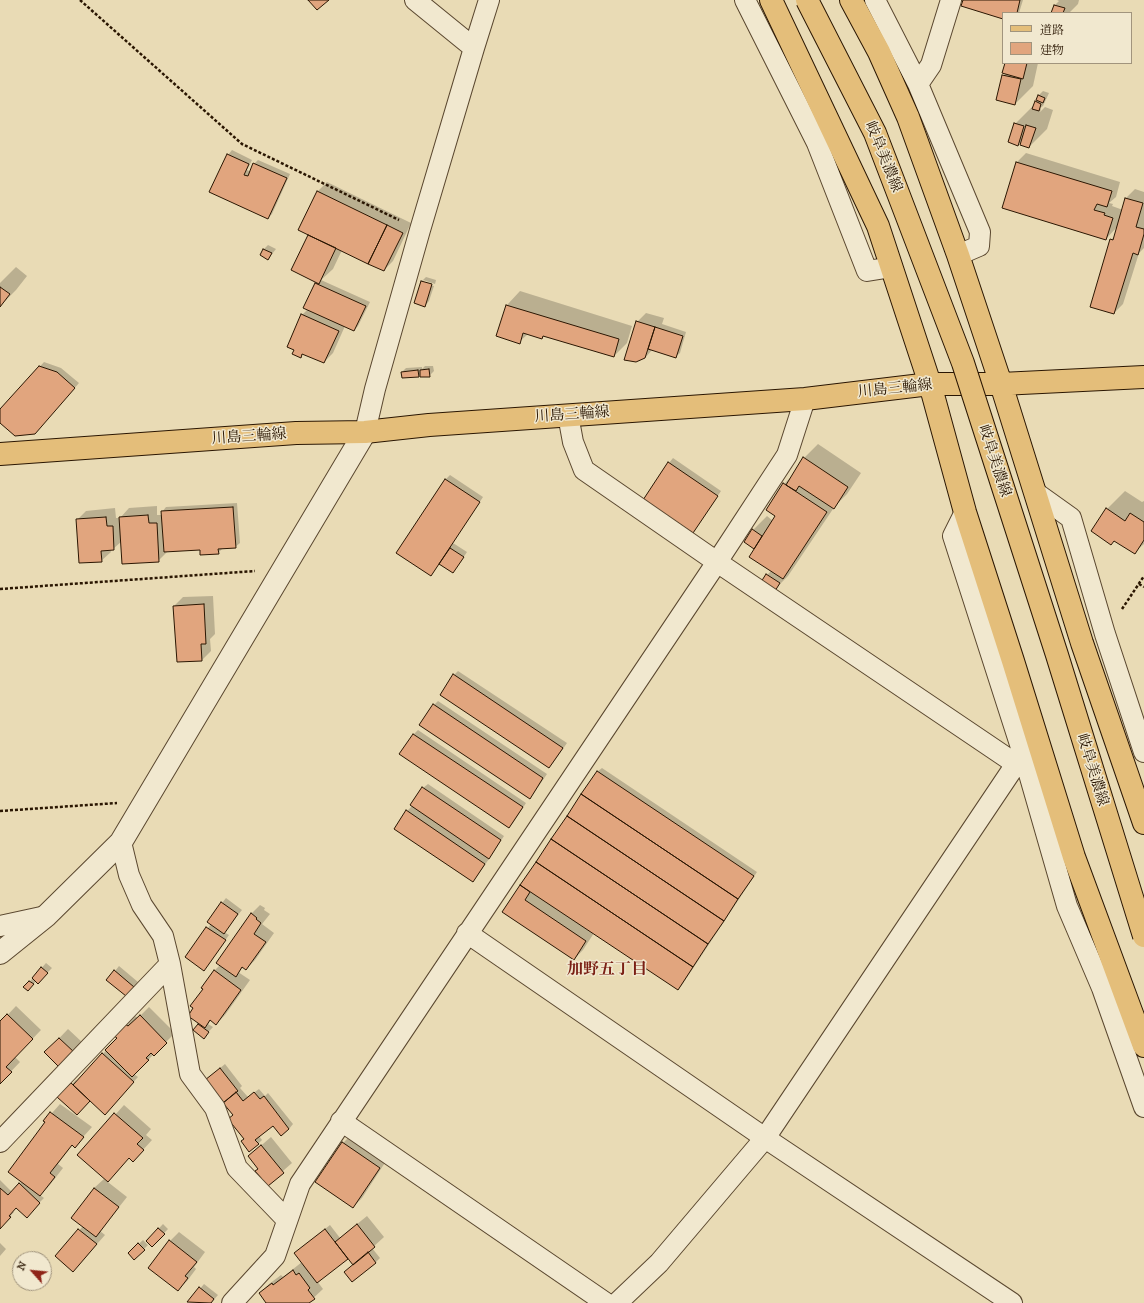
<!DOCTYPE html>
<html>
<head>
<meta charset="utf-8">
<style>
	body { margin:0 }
	#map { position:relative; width:1144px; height:1303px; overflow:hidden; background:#e9dbb5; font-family:"IM FELL French Canon","Noto Serif JP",serif }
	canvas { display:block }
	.legend { position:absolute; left:1002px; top:12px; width:130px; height:52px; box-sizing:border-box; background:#f1e8cf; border:1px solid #a1947d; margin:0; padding:5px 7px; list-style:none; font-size:12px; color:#2a1602 }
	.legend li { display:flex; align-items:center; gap:8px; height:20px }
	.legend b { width:20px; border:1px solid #a1947d }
	.north { position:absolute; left:12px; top:1251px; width:40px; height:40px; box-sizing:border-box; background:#f1e8cf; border:1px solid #a1947d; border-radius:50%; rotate:297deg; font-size:11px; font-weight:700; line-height:16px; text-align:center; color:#2a1602 }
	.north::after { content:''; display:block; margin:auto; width:14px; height:18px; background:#8f2418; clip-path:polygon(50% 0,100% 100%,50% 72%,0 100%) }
</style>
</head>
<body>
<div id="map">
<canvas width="1144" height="1303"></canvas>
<ul class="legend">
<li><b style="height:5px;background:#e4be7a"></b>道路</li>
<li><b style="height:11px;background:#e1a57e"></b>建物</li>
</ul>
<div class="north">N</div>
</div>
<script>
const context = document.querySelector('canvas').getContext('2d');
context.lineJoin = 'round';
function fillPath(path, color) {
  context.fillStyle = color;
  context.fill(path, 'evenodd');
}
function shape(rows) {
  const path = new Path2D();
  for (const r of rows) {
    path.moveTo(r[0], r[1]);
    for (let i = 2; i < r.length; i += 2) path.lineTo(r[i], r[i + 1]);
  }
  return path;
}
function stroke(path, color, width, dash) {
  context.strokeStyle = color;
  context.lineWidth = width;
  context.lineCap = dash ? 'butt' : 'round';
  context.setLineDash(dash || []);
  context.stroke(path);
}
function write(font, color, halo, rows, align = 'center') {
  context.font = font + ' "IM FELL French Canon","Noto Serif JP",serif';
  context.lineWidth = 3;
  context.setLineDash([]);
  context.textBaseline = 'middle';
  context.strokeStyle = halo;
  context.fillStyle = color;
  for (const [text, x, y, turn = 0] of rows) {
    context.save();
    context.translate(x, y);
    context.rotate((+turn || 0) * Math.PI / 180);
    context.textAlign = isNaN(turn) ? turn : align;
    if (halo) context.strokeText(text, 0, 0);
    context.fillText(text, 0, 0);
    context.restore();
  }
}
fillPath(shape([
	[964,0,1023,0,1019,13,1003,13,1003,17],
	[1057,0,1079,0,1078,4,1069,13,1052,13,1055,5,1059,1],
	[1006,63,1038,63,1033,86,1015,104,1003,76,1006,73],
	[1043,91,1049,93,1043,106,1040,108,1041,109,1040,112,1045,107,1053,110,1047,129,1029,147,1022,140,1018,145,1015,124,1033,106,1034,106,1039,95],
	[232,150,252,160,247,170,251,172,254,164,258,160,290,174,272,214,268,218,228,155],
	[1026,153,1120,182,1116,197,1109,203,1113,204,1112,206,1123,210,1126,198,1135,189,1144,192,1144,248,1139,253,1123,304,1114,313,1111,240,1115,236,1117,227,1106,239,1003,207,1017,162],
	[327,182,411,223,393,261,384,270,342,250,333,269,321,280,370,302,358,326,354,330,345,326,333,353,324,362,303,353,300,356,302,315,308,309,316,284,318,282,309,236,310,235,299,229,318,191],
	[268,245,276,249,268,259,264,249],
	[16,267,27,276,16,290,0,306,0,283],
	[426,277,436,280,435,284,423,280,423,283,434,286,429,301,425,306,422,281],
	[520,291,632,326,627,343,614,356,544,336,542,338,528,334,519,342,497,336,507,305],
	[646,313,664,318,662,324,686,332,680,353,675,357,652,350,645,358,637,322],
	[44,362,61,368,79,383,39,429,0,422,0,410],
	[425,366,433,366,434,371,429,376,421,374,419,376,402,372,406,368,422,367,422,369],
	[818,444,861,473,847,494,835,506,788,576,775,589,767,575,771,571,755,548,745,542,753,530,767,516,773,521,777,516,784,484,794,474,804,458],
	[673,458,721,491,697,527,693,532,669,463],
	[450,475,483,497,453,543,467,552,457,567,453,571,440,563,431,575,397,553,446,479],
	[1125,491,1142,502,1144,501,1144,544,1134,553,1107,509],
	[237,503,240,543,235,547,223,548,218,553,201,549,168,551,158,561,122,541,113,549,110,549,111,552,101,561,77,520,86,511,115,508,116,518,120,518,129,508,157,506,157,515,162,515,162,512,166,507],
	[213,596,215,634,210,639,211,651,202,660,174,606,183,597],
	[458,671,567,743,553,763,549,767,441,694,454,675],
	[438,701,547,774,534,793,529,798,434,705],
	[418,730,526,803,513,823,509,827,401,754,414,734],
	[602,768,757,872,682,985,678,989,594,933,583,950,574,959,504,912,597,772],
	[428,784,504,836,493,853,488,858,489,859,477,876,473,881,407,811,412,806,423,788],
	[226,898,242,910,224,932,229,935,208,965,186,957,211,924,222,903],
	[260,905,265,908,264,910,270,914,262,924,274,933,255,960,246,969,244,967,238,972,250,980,225,1015,216,1024,211,1020,208,1024,213,1027,204,1037,194,1030,200,1023,204,989,214,971,220,965,251,914],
	[46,963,52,968,42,978,36,981,32,986,25,987],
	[119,966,138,982,130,991,108,980],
	[16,1006,41,1030,15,1057,20,1062,0,1083,0,1023],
	[149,1007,175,1033,134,1074,138,1077,109,1109,90,1099,81,1109,59,1097,76,1080,77,1081,118,1038,126,1025,135,1016,138,1018],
	[68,1029,83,1043,60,1066,46,1052],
	[225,1064,242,1086,240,1088,248,1097,259,1089,265,1096,268,1093,293,1124,289,1129,273,1125,259,1136,262,1140,258,1144,245,1139,234,1115,206,1080],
	[60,1104,92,1127,75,1146,73,1144,58,1164,63,1168,49,1186,40,1195,44,1198,26,1216,16,1207,12,1211,14,1212,0,1228,0,1180,12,1192,22,1181,46,1122,45,1121],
	[124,1105,151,1129,146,1135,152,1140,142,1151,130,1157,79,1155],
	[352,1134,388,1158,362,1198,353,1207,343,1143],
	[271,1137,292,1163,268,1184,259,1168,249,1156],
	[104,1179,127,1197,100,1231,105,1235,82,1261,57,1256,83,1226,94,1188],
	[367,1216,384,1237,372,1248,380,1258,376,1262,352,1281,353,1264,348,1257,317,1281,323,1289,308,1303,268,1303,260,1293,269,1284,281,1275,283,1277,302,1262,300,1249,330,1225,340,1238],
	[163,1224,168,1229,152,1246,147,1241],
	[179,1232,205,1252,194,1267,196,1269,187,1281,178,1290,170,1241],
	[143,1240,148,1245,135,1258,129,1253],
	[0,1243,6,1249,0,1256],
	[204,1284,218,1295,211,1303,189,1302]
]), '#0003');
const building = shape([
	[308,0,329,0,317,10,308,0],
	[963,0,1020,0,1017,13,1003,13,1003,19,961,6,963,0],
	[1054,5,1065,8,1063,13,1051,13,1054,5],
	[1005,63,1027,63,1023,79,1002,73,1005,63],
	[1002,75,1021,79,1015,105,996,100,1002,75],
	[1038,95,1045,98,1043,103,1036,100,1038,95],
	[1035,101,1041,104,1039,111,1032,109,1035,101],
	[1014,123,1024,126,1018,146,1008,142,1014,123],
	[1026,125,1036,128,1029,148,1020,145,1026,125],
	[227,154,249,164,244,175,248,176,253,163,287,178,268,219,209,192,227,154],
	[1016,162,1112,191,1107,207,1097,204,1094,210,1105,213,1104,215,1113,218,1106,240,1002,208,1016,162],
	[317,191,387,225,368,264,298,230,317,191],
	[1125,198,1143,203,1136,227,1144,229,1144,234,1138,255,1133,253,1114,314,1090,307,1110,239,1113,240,1125,198],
	[387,225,403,233,384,271,368,264,387,225],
	[308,235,336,248,319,284,291,270,308,235],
	[263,249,272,253,268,260,260,255,263,249],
	[421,281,432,284,425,307,414,303,421,281],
	[315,283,366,306,354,331,303,308,315,283],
	[0,287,10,294,0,307,0,287],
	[506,305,619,339,614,357,543,336,542,339,523,333,520,344,496,336,506,305],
	[301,314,339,331,324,363,302,354,301,358,292,354,294,350,287,347,301,314],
	[636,321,655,327,645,358,636,362,624,360,636,321],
	[655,327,683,336,676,358,648,349,655,327],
	[39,366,57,372,75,388,35,434,15,436,0,423,0,409,39,366],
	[429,369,430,377,420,377,420,370,429,369],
	[418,370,419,377,402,378,401,372,418,370],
	[803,457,848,487,834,509,799,486,796,491,786,485,803,457],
	[668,462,718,496,693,533,643,500,668,462],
	[445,479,480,502,431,576,396,553,445,479],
	[783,483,827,512,783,579,749,557,775,516,766,510,783,483],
	[233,507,236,548,218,549,219,554,200,555,200,550,164,552,161,511,233,507],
	[1106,508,1125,521,1130,513,1144,522,1144,540,1135,554,1114,541,1111,545,1091,531,1106,508],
	[148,515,149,523,157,523,159,562,122,564,119,517,148,515],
	[106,517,107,526,113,526,114,550,101,551,102,562,79,563,76,519,106,517],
	[752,529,762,536,754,549,744,542,752,529],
	[450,548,464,557,453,573,439,564,450,548],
	[766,574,780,583,775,591,761,582,766,574],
	[204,604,206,644,201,644,202,661,177,662,173,606,204,604],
	[453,674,563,748,549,768,440,695,453,674],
	[433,704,543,778,530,799,419,725,433,704],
	[413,734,523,807,509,828,399,754,413,734],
	[597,771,754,876,738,899,581,794,597,771],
	[422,787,501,840,489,859,410,805,422,787],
	[581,794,738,899,724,921,567,816,581,794],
	[406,810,485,864,473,882,394,829,406,810],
	[567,816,724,921,708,944,551,839,567,816],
	[551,839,708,944,693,967,536,862,551,839],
	[536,862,693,967,678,990,520,885,536,862],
	[520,885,530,892,525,900,586,941,574,960,502,912,520,885],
	[221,902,238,914,224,934,207,922,221,902],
	[251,913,257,918,256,919,261,923,254,934,266,942,246,970,242,967,236,977,216,963,251,913],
	[206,927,226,940,204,971,185,957,206,927],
	[41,967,48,973,38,984,32,978,41,967],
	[114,970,134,987,126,996,106,980,114,970],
	[214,970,241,990,216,1025,210,1020,205,1028,188,1016,193,1008,190,1006,203,989,201,988,214,970],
	[29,981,34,984,28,991,23,987,29,981],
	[7,1014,33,1039,6,1067,12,1072,0,1084,0,1021,7,1014],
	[140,1015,167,1043,154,1056,151,1053,146,1058,149,1060,132,1077,105,1050,117,1038,114,1036,125,1024,128,1026,140,1015],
	[198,1024,209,1032,204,1039,193,1030,198,1024],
	[59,1038,75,1053,60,1068,44,1052,59,1038],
	[102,1053,134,1082,105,1115,73,1085,102,1053],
	[220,1068,238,1091,223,1103,205,1080,220,1068],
	[71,1083,90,1101,77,1115,57,1097,71,1083],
	[236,1092,243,1101,254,1092,260,1099,264,1096,289,1129,281,1136,273,1126,255,1140,259,1144,249,1152,241,1141,244,1139,228,1119,233,1115,223,1103,236,1092],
	[50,1112,84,1137,75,1148,72,1145,50,1173,55,1177,40,1196,8,1172,45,1122,43,1121,50,1112],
	[114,1113,143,1138,137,1144,144,1150,133,1162,129,1158,108,1182,77,1155,114,1113],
	[342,1142,380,1168,353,1208,315,1182,342,1142],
	[261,1145,284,1173,268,1186,255,1171,258,1169,248,1156,261,1145],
	[19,1183,40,1203,27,1218,16,1208,9,1216,11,1217,0,1229,0,1188,8,1195,19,1183],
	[94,1188,119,1207,96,1237,71,1218,94,1188],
	[357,1224,375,1247,353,1265,335,1242,357,1224],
	[158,1228,165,1234,152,1247,146,1241,158,1228],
	[78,1229,97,1244,73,1272,55,1256,78,1229],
	[325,1229,348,1259,317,1283,294,1253,325,1229],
	[169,1240,197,1262,185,1276,188,1278,178,1291,148,1268,169,1240],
	[138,1243,145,1250,134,1260,128,1253,138,1243],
	[368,1252,376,1263,352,1282,344,1272,368,1252],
	[293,1270,296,1275,299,1273,310,1288,308,1290,315,1299,309,1303,266,1303,259,1293,272,1283,273,1285,293,1270],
	[199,1287,214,1299,211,1303,187,1302,199,1287]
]);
fillPath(building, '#e1a57e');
stroke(building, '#2a1602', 1);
const minor = shape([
	[415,0,474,48],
	[745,0,817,143,867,271,892,267],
	[875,0,918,84,980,232,979,246,958,255],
	[918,84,931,65,951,0],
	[568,415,573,442,584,470,717,562,1016,764],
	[365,432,375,389,420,230,474,48,489,0],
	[1036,493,1071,518,1105,634,1144,752],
	[965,512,953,536,1025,760,1067,906,1102,988,1144,1107],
	[121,842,129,875,142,905,163,936,170,964,190,1074,215,1108,237,1168,287,1220],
	[0,926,46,916],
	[467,933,765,1138,1012,1303],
	[341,1121,606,1303],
	[0,1142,170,964],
	[232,1303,275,1256,300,1184,717,562,787,455,805,399],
	[617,1303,659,1263,765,1138,1016,764,1025,760]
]);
const tertiary = shape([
	[0,953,46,916,121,842,365,432]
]);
const primary = shape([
	[771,0,878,226,930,384,965,512,1013,661,1074,857,1144,1046],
	[851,0,879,52,908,117,958,255,1001,384,1082,643,1144,823],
	[0,454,296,433,365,432,429,425,805,399,930,384,1001,384,1144,377]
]);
stroke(minor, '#5a472f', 22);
stroke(tertiary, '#5a472f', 24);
stroke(primary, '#2a1602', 24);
stroke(shape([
	[80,0,242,144,399,220],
	[1139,584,1144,587],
	[0,589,255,571],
	[1122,609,1144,576],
	[0,811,117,803]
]), '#2a1602', 2.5, [3, 2]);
stroke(minor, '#f1e8cf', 20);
stroke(tertiary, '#f1e8cf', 22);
stroke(primary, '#e4be7a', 22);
const primaryBridge = shape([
	[807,0,875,133,963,363,1057,655,1144,936]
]);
stroke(primaryBridge, '#2a1602', 24, []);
stroke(primaryBridge, '#e4be7a', 22);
write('15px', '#2a1602', '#f1e8cf', [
	["岐阜美濃線",883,157,68],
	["川島三輪線",895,389,-6],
	["川島三輪線",572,415,-4],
	["川島三輪線",249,437,-4],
	["岐阜美濃線",994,461,72],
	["岐阜美濃線",1092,770,73]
]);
write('bold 16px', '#7a1f14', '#f1e8cf', [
	["加野五丁目",607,970]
]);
</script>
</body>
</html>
